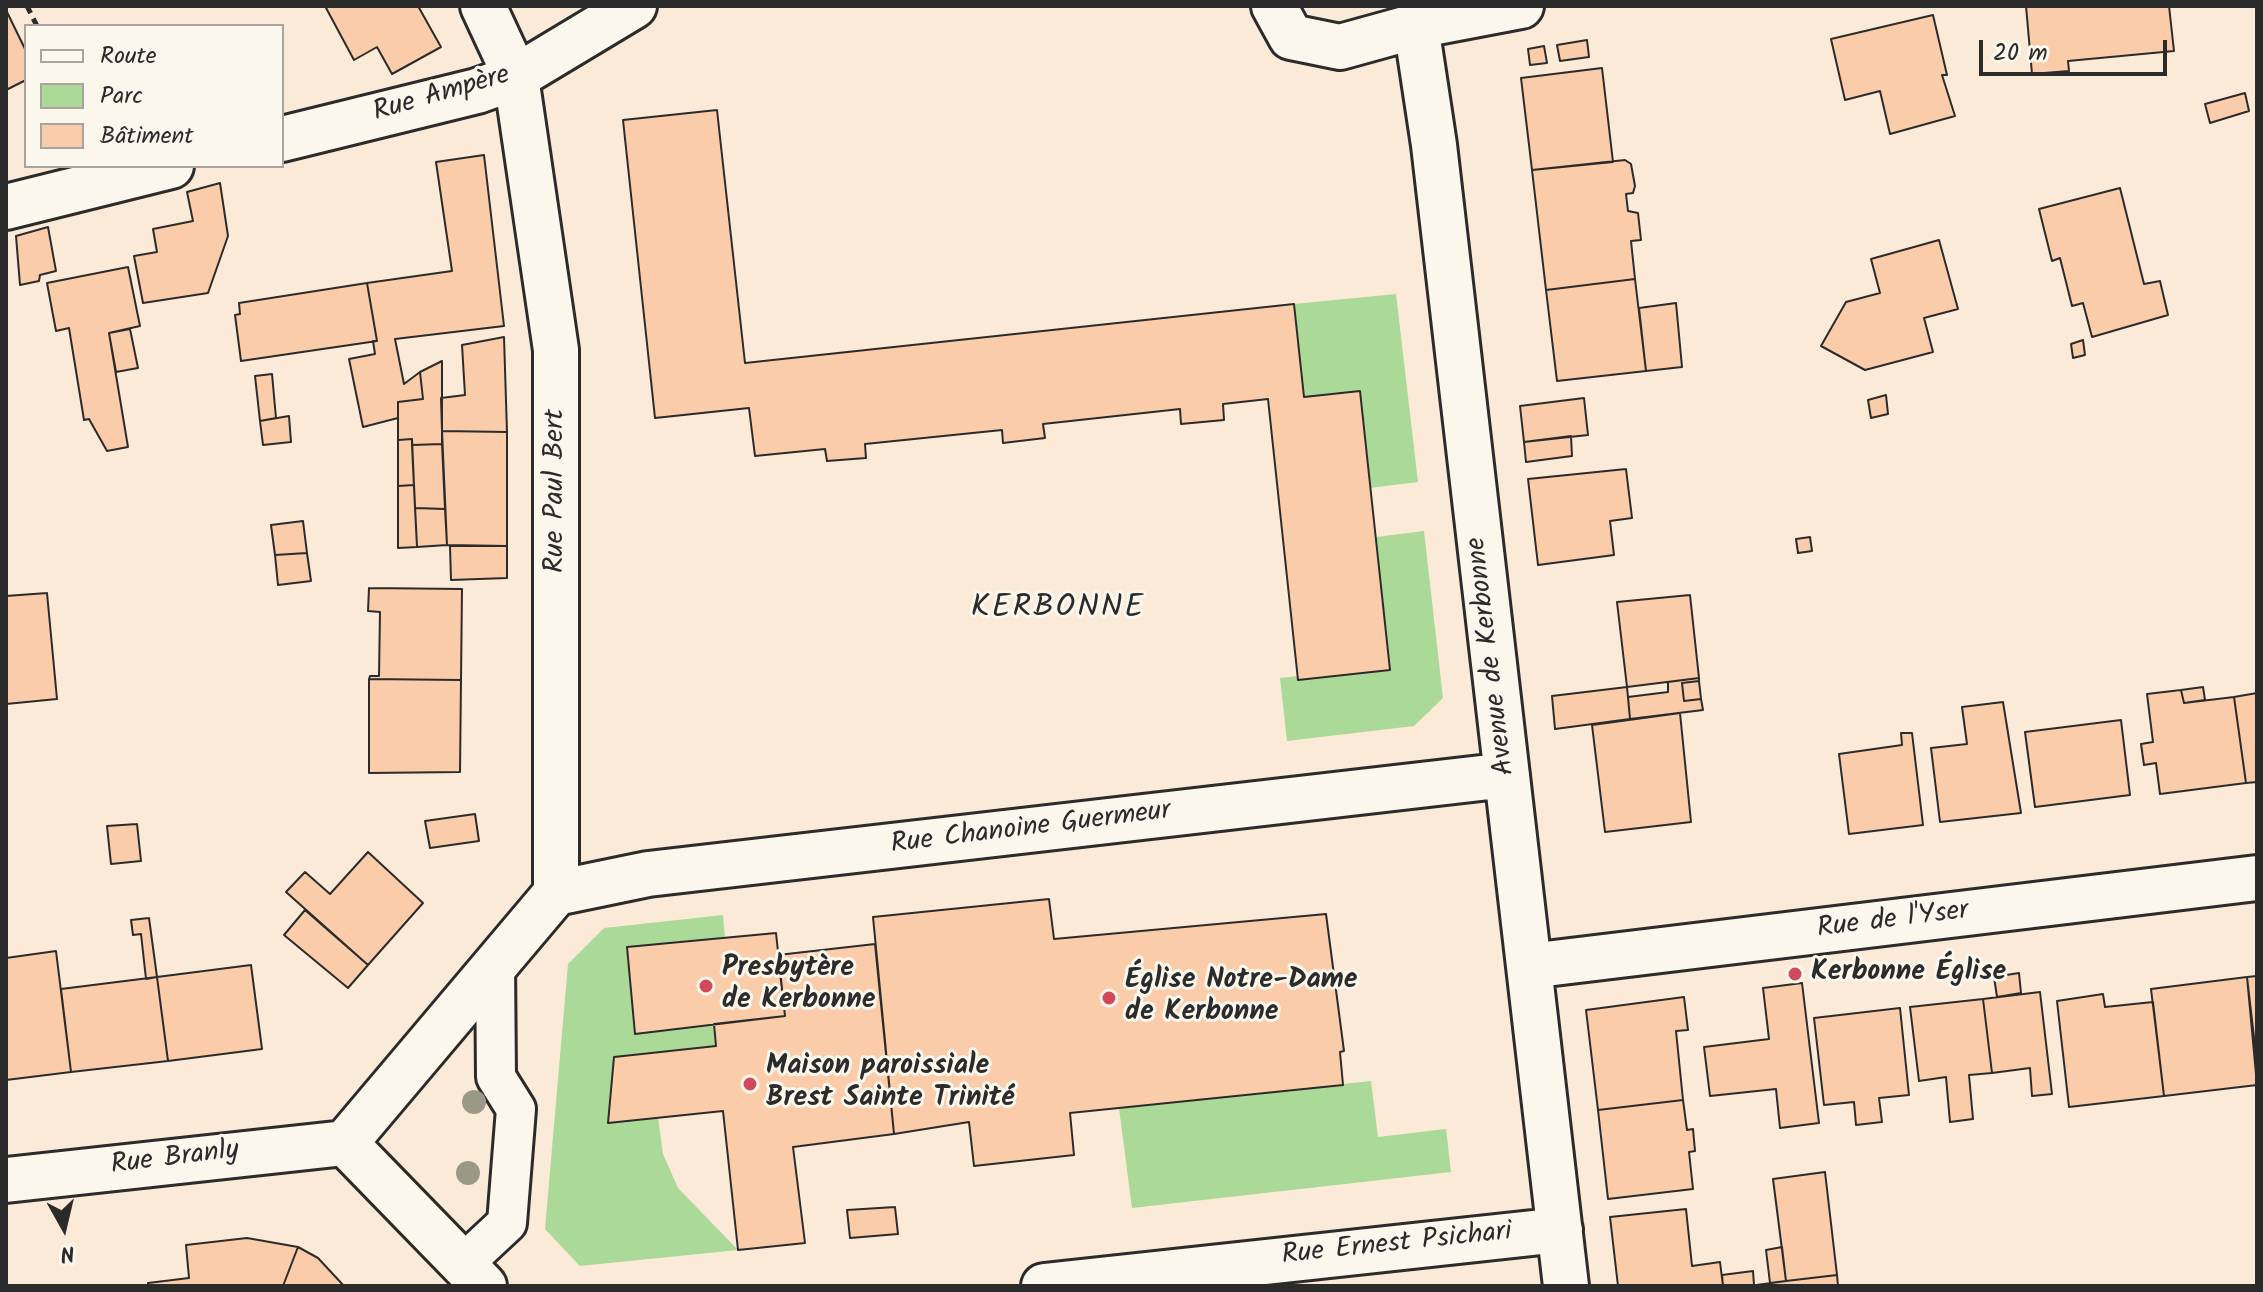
<!DOCTYPE html>
<html>
<head>
<meta charset="utf-8">
<style>
	body { margin:0 }
	#map { position:relative; width:2263px; height:1292px; overflow:hidden; background:#fbead8; font-family:Kalam,sans-serif }
	canvas { display:block }
	.frame { position:absolute; inset:0; border:8px solid #2b2b2b; pointer-events:none }
	.legend { position:absolute; left:24px; top:24px; width:260px; height:144px; box-sizing:border-box; background:#fbf7ec; border:2px solid #a8a59f; margin:0; padding:10px 14px; list-style:none; font-size:24px; color:#2b2b2b }
	.legend li { display:flex; align-items:center; gap:16px; height:40px }
	.legend b { width:40px; border:2px solid #a8a59f }
	.north { position:absolute; left:24px; top:1188px; width:80px; height:80px; -webkit-text-stroke:6px #fbf7ec; paint-order:stroke; rotate:172deg; font-size:22px; font-weight:700; line-height:32px; text-align:center; color:#2b2b2b }
	.north::after { content:''; display:block; margin:auto; width:28px; height:36px; background:#2b2b2b; clip-path:polygon(50% 0,100% 100%,50% 72%,0 100%) }
	.scale { position:absolute; left:1979px; top:40px; width:188px; height:36px; box-sizing:border-box; border:4px solid #2b2b2b; border-top:0; padding-left:10px; font-size:24px; line-height:28px; white-space:nowrap; color:#2b2b2b; -webkit-text-stroke:6px #fbf7ec; paint-order:stroke }
</style>
</head>
<body>
<div id="map">
<canvas width="2263" height="1292"></canvas>
<div class="frame"></div>
<ul class="legend">
<li><b style="height:10px;background:#fbf7ec"></b>Route</li>
<li><b style="height:22px;background:#abd998"></b>Parc</li>
<li><b style="height:22px;background:#fbccaa"></b>Bâtiment</li>
</ul>
<div class="north">N</div>
<div class="scale">20 m</div>
</div>
<script>
const context = document.querySelector('canvas').getContext('2d');
context.lineJoin = 'round';
function fillPath(path, color) {
  context.fillStyle = color;
  context.fill(path, 'evenodd');
}
function shape(rows) {
  const path = new Path2D();
  for (const r of rows) {
    path.moveTo(r[0], r[1]);
    for (let i = 2; i < r.length; i += 2) path.lineTo(r[i], r[i + 1]);
  }
  return path;
}
function stroke(path, color, width, dash) {
  context.strokeStyle = color;
  context.lineWidth = width;
  context.lineCap = dash ? 'butt' : 'round';
  context.setLineDash(dash || []);
  context.stroke(path);
}
function write(font, color, halo, rows, align = 'center') {
  context.font = font + ' Kalam,sans-serif';
  context.lineWidth = 6;
  context.setLineDash([]);
  context.textBaseline = 'middle';
  context.strokeStyle = halo;
  context.fillStyle = color;
  for (const [text, x, y, turn = 0] of rows) {
    context.save();
    context.translate(x, y);
    context.rotate((+turn || 0) * Math.PI / 180);
    context.textAlign = isNaN(turn) ? turn : align;
    if (halo) context.strokeText(text, 0, 0);
    context.fillText(text, 0, 0);
    context.restore();
  }
}
fillPath(shape([
	[1396,294,1418,482,1370,488,1360,392,1304,397,1294,304],
	[1424,531,1443,698,1414,726,1287,741,1280,678,1298,676,1298,680,1390,670,1376,537],
	[723,915,725,938,627,948,635,1034,714,1024,716,1046,614,1057,608,1122,658,1117,663,1154,678,1188,738,1250,580,1266,545,1229,568,964,604,928],
	[1371,1081,1378,1137,1446,1129,1451,1172,1132,1208,1119,1108]
]), '#abd998');
const building = shape([
	[325,6,418,6,441,47,392,74,377,47,354,60,325,6],
	[2026,6,2169,6,2174,51,2068,61,2069,71,2032,74,2026,6],
	[6,10,26,51,26,80,6,90,6,10],
	[1933,15,1947,75,1942,75,1955,116,1890,134,1880,91,1845,100,1831,39,1933,15],
	[1587,40,1589,57,1560,61,1557,45,1587,40],
	[1544,46,1547,63,1530,65,1528,49,1544,46],
	[1602,68,1613,162,1532,170,1521,78,1602,68],
	[2245,93,2249,111,2210,123,2205,104,2245,93],
	[717,110,745,363,1294,304,1304,397,1360,391,1390,670,1298,680,1268,399,1223,404,1224,420,1181,424,1180,409,1043,424,1045,438,1003,443,1002,430,865,444,866,458,827,461,825,449,755,456,749,408,655,418,623,120,717,110],
	[484,155,504,326,395,339,404,384,420,372,423,399,398,402,398,418,363,427,349,359,375,354,373,341,377,341,367,283,452,271,436,162,484,155],
	[1625,160,1631,164,1635,186,1633,193,1626,194,1628,211,1638,213,1641,240,1631,241,1635,279,1546,290,1532,170,1625,160],
	[220,183,228,236,208,293,143,303,134,256,157,252,153,229,193,221,187,192,220,183],
	[2120,188,2144,284,2160,281,2168,315,2092,337,2083,303,2072,306,2060,258,2052,261,2039,209,2120,188],
	[48,227,56,271,40,275,39,281,20,285,16,236,48,227],
	[1939,240,1958,309,1924,318,1933,352,1865,370,1821,346,1846,302,1880,293,1871,259,1939,240],
	[128,267,140,326,109,333,128,447,107,451,89,419,84,420,69,328,56,331,47,283,128,267],
	[1635,279,1646,371,1557,381,1546,290,1635,279],
	[367,283,377,341,241,361,235,315,240,314,239,303,367,283],
	[1676,303,1682,367,1646,371,1639,308,1676,303],
	[130,329,138,368,116,372,109,333,130,329],
	[504,337,507,432,442,431,441,398,465,395,462,345,504,337],
	[2083,340,2085,355,2073,358,2071,344,2083,340],
	[442,361,442,444,412,445,412,439,398,440,398,402,423,399,420,372,442,361],
	[272,374,276,418,260,421,255,376,272,374],
	[1886,395,1888,414,1871,418,1868,400,1886,395],
	[1584,398,1588,435,1524,442,1520,406,1584,398],
	[289,416,291,442,263,445,260,421,289,416],
	[442,431,507,432,507,546,447,545,442,431],
	[1571,436,1572,456,1526,462,1524,442,1571,436],
	[412,439,414,485,398,486,398,440,412,439],
	[442,444,445,509,415,508,412,445,442,444],
	[1626,469,1632,518,1610,521,1614,555,1538,565,1528,479,1626,469],
	[414,485,417,547,398,548,398,486,414,485],
	[415,508,445,509,447,545,417,547,415,508],
	[303,521,307,553,275,555,271,525,303,521],
	[1810,537,1812,551,1798,553,1796,539,1810,537],
	[450,546,507,546,507,578,451,580,450,546],
	[307,553,311,581,278,585,275,555,307,553],
	[369,588,462,589,461,680,369,679,370,676,379,676,380,612,368,611,369,588],
	[47,593,57,699,6,704,6,596,47,593],
	[1690,595,1699,678,1627,687,1617,602,1690,595],
	[1699,678,1699,681,1682,683,1684,701,1701,699,1703,710,1630,719,1628,697,1668,692,1668,682,1699,678],
	[369,679,461,680,460,772,369,773,369,679],
	[1699,681,1701,699,1684,701,1682,683,1699,681],
	[1627,687,1630,719,1555,729,1552,696,1627,687],
	[2203,687,2205,700,2184,703,2181,690,2203,687],
	[2181,690,2184,703,2234,697,2246,783,2160,794,2156,763,2144,765,2141,744,2153,742,2147,694,2181,690],
	[2257,693,2257,782,2246,783,2234,697,2257,693],
	[2003,702,2021,813,1940,822,1931,748,1967,744,1962,707,2003,702],
	[1680,713,1691,822,1605,832,1592,725,1680,713],
	[2121,720,2130,795,2035,807,2025,732,2121,720],
	[1901,733,1912,733,1923,825,1849,834,1839,754,1902,745,1901,733],
	[475,814,479,841,430,848,425,821,475,814],
	[137,824,141,861,111,864,107,826,137,824],
	[368,852,423,903,368,965,286,892,305,872,330,894,368,852],
	[1049,899,1054,939,1326,914,1344,1051,1340,1052,1343,1085,1070,1113,1074,1155,974,1166,969,1122,894,1134,873,917,1049,899],
	[305,910,368,965,348,988,284,935,305,910],
	[149,918,157,977,146,979,141,934,133,935,131,920,149,918],
	[776,933,785,1016,635,1034,627,947,776,933],
	[875,944,894,1134,793,1147,805,1243,738,1250,723,1111,608,1123,614,1057,716,1046,714,1024,785,1016,778,955,875,944],
	[56,951,71,1072,6,1080,6,958,56,951],
	[251,965,262,1049,168,1061,157,977,251,965],
	[2019,973,2021,993,1997,997,1994,977,2019,973],
	[2257,976,2257,1063,2247,977,2257,976],
	[157,977,168,1061,71,1072,61,989,157,977],
	[2247,977,2257,1085,2164,1096,2151,989,2247,977],
	[1802,983,1819,1123,1780,1128,1776,1089,1710,1096,1704,1047,1769,1039,1763,988,1802,983],
	[2040,992,2052,1094,2032,1096,2030,1068,1992,1073,1983,999,2040,992],
	[2103,994,2105,1007,2153,1002,2164,1096,2069,1107,2057,1001,2103,994],
	[1684,997,1688,1030,1676,1031,1683,1100,1598,1110,1586,1010,1684,997],
	[1983,999,1992,1073,1969,1075,1973,1119,1950,1122,1946,1077,1919,1081,1910,1007,1983,999],
	[1900,1008,1909,1095,1879,1098,1882,1122,1856,1125,1854,1102,1824,1105,1814,1018,1900,1008],
	[1683,1100,1687,1130,1693,1129,1695,1151,1689,1152,1693,1189,1608,1199,1598,1110,1683,1100],
	[1825,1172,1837,1275,1786,1281,1773,1179,1825,1172],
	[895,1207,898,1234,850,1238,847,1210,895,1207],
	[1686,1209,1692,1266,1720,1262,1723,1286,1618,1286,1610,1217,1686,1209],
	[247,1238,298,1247,283,1286,148,1286,148,1283,189,1278,186,1245,247,1238],
	[298,1247,318,1258,344,1286,283,1286,298,1247],
	[1782,1247,1786,1281,1770,1283,1766,1250,1782,1247],
	[1753,1271,1754,1285,1723,1286,1722,1275,1753,1271],
	[1837,1275,1838,1286,1749,1286,1786,1281,1837,1275]
]);
fillPath(building, '#fbccaa');
stroke(building, '#2b2b2b', 2);
const service = shape([
	[463,1264,507,1223,516,1109,496,1077,495,962]
]);
const minor = shape([
	[483,6,516,77,556,350,556,893,345,1143,484,1286],
	[1274,6,1291,37,1340,47,1416,26,1521,6],
	[1416,26,1434,145,1566,1286],
	[282,139,477,91,516,77,634,6],
	[6,207,171,166],
	[556,893,648,874,1507,775],
	[1529,966,2257,878],
	[6,1180,345,1143],
	[1044,1286,1560,1230]
]);
stroke(service, '#2b2b2b', 44);
stroke(minor, '#2b2b2b', 50);
stroke(shape([
	[27,6,37,26]
]), '#2b2b2b', 5, [8, 6]);
stroke(service, '#fbf7ec', 38);
stroke(minor, '#fbf7ec', 44);
context.fillStyle = '#9a9988';
for (const [x, y] of [
	[474,1102],
	[468,1173]
]) {
  context.beginPath();
  context.arc(x, y, 12, 0, 2 * Math.PI);
  context.fill();
}
for (const [x, y, r, color] of [
	[1795,974,8,"#d1495b"],
	[706,986,8,"#d1495b"],
	[1109,998,8,"#d1495b"],
	[750,1084,8,"#d1495b"]
]) {
  const dot = new Path2D();
  dot.arc(x, y, r, 0, 2 * Math.PI);
  context.fillStyle = color;
  context.fill(dot);
  stroke(dot, '#fbf7ec', 3);
}
write('28px', '#2b2b2b', '#fbf7ec', [
	["Rue Ampère",442,96,-16],
	["Rue Paul Bert",557,491,-90],
	["Avenue de Kerbonne",1493,656,-97],
	["Rue Chanoine Guermeur",1031,830,-7],
	["Rue de l'Yser",1893,922,-7],
	["Rue Branly",175,1160,-7],
	["Rue Ernest Psichari",1397,1246,-6]
]);
write('bold 28px', '#2b2b2b', '#fbf7ec', [
	["Presbytère",722,970],
	["de Kerbonne",722,1002],
	["Kerbonne Église",1811,974],
	["Église Notre-Dame",1125,982],
	["de Kerbonne",1125,1014],
	["Maison paroissiale",766,1068],
	["Brest Sainte Trinité",766,1100]
], 'left');
context.letterSpacing = '2px';
write('32px', '#2b2b2b', '#fbf7ec', [
	["KERBONNE",1058,611]
]);
context.letterSpacing = '0px';
</script>
</body>
</html>
